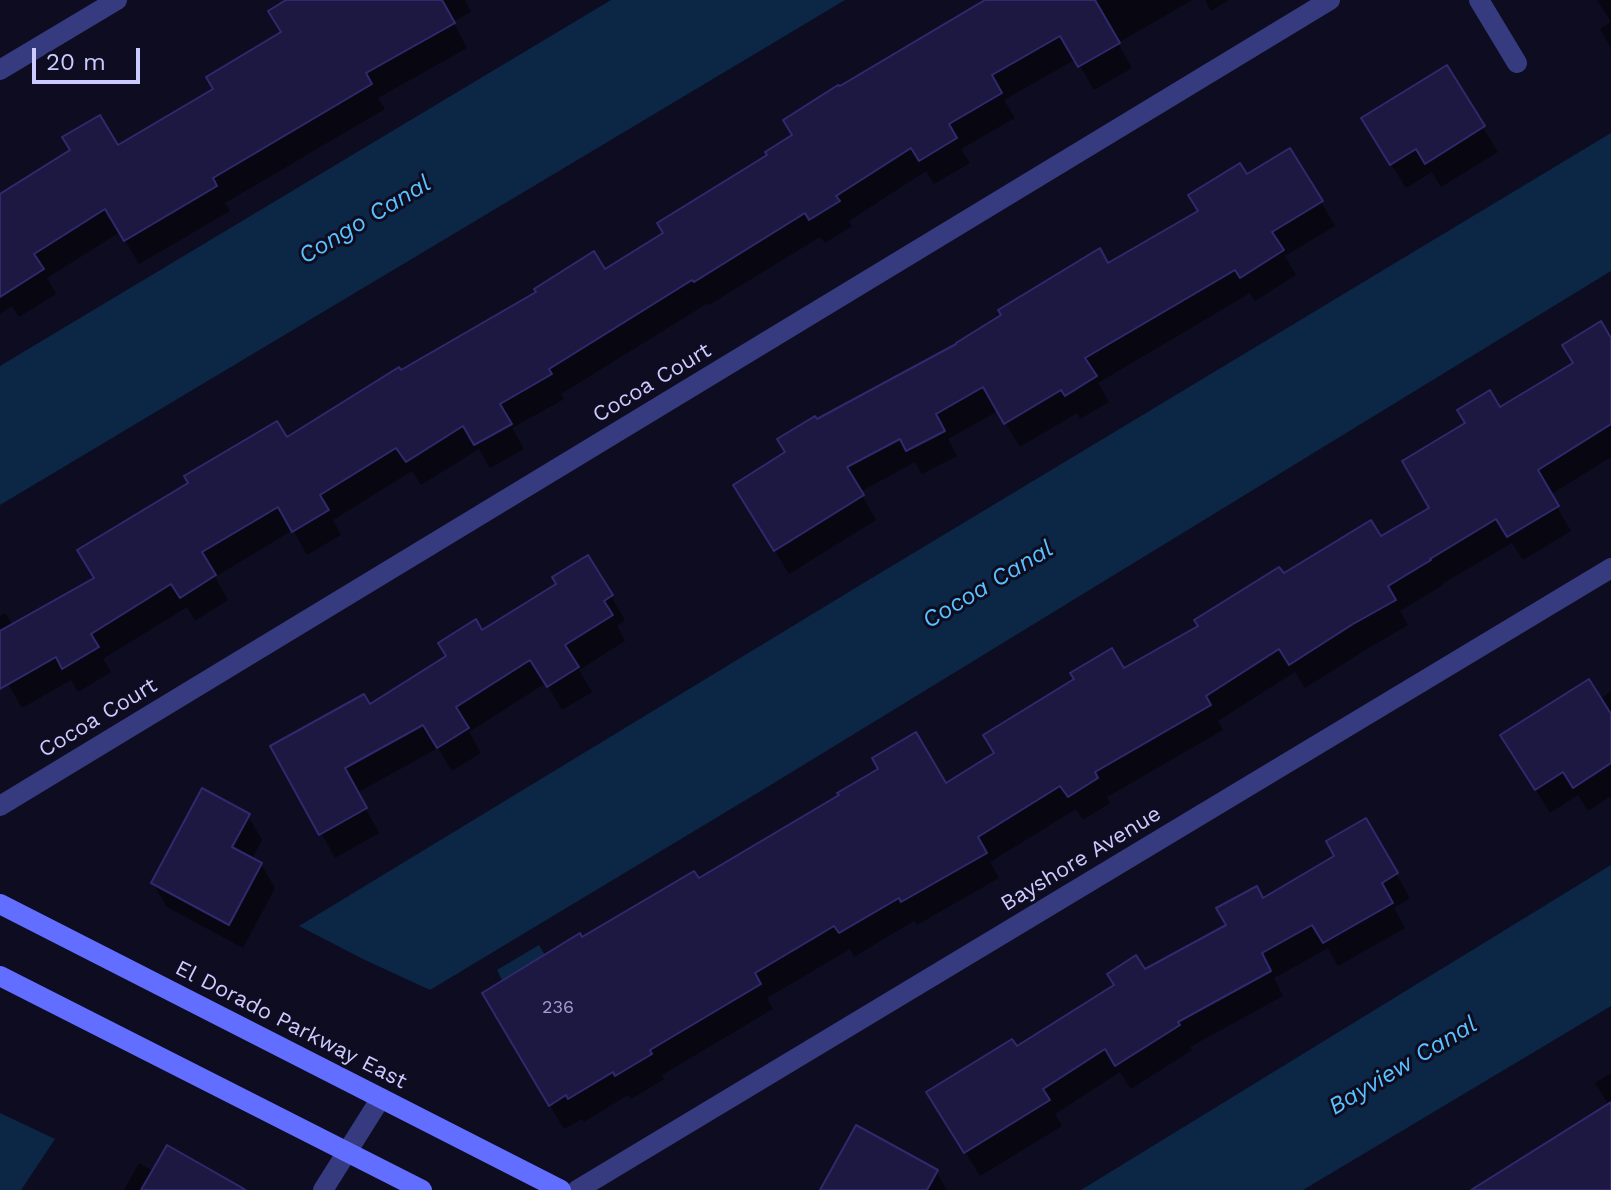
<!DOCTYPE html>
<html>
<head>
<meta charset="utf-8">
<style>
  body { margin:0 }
  #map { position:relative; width:1611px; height:1190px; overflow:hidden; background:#0e0c20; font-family:"Work Sans",sans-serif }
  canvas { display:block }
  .scale { position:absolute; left:32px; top:48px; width:108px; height:36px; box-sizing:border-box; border:4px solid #cccbff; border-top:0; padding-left:10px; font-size:24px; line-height:28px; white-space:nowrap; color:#cccbff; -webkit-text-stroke:6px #0e0c20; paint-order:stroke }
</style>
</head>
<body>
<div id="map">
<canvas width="1611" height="1190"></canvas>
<div class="scale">20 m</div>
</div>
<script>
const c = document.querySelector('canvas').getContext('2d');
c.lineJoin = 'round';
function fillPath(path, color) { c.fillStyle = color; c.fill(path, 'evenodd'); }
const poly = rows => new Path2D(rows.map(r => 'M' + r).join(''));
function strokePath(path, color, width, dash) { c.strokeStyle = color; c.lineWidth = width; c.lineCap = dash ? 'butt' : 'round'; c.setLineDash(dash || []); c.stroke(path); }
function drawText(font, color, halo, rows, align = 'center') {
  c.font = font + ' "Work Sans",sans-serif'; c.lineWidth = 6; c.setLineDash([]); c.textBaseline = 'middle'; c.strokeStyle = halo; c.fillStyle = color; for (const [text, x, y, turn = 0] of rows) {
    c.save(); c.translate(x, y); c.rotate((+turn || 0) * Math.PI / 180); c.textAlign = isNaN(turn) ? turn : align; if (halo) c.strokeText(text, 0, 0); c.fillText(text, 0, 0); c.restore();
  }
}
const water = poly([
  [611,0,845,0,0,505,0,366],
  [1611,133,1611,271,769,786,430,990,365,960,299,926,857,587],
  [1611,865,1611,1006,1303,1190,1081,1190],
  [539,945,557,976,521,969,502,980,497,970],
  [0,1113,55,1139,21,1190,0,1190]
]);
const shadow = poly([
  [290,0,465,0,471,12,453,22,467,48,378,98,385,109,225,203,230,211,139,264,120,232,47,278,56,294,19,317,12,306,0,314,0,197,117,148,216,90,284,33],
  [989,0,1192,0,1118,43,1132,68,1094,90,1076,59,1004,100,1015,118,961,149,970,163,934,184,926,171,849,221,852,226,825,243,820,237,709,305,708,303,561,394,564,399,512,428,524,449,490,468,479,449,421,485,412,471,333,520,341,535,307,555,293,530,215,577,228,600,195,621,187,607,103,659,111,672,78,692,71,680,22,708,0,670,0,616,5,613,13,626,96,579,286,440,400,373,604,272,666,234,770,156],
  [1205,0,1229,0,1211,11],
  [1597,0,1611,0,1611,49,1600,29,1611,22],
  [1446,68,1498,152,1441,187,1432,172,1406,188,1378,143],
  [1246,177,1321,202,1335,226,1285,256,1296,275,1255,301,1250,293,1098,383,1109,402,1080,419,1077,413,1020,447,998,411,948,439,957,456,922,474,915,462,860,492,876,520,789,574,750,510,788,453,816,421,1108,266,1200,212],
  [1611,341,1611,457,1550,495,1571,531,1523,560,1512,543,1442,584,1443,585,1400,611,1408,625,1367,649,1305,688,1295,672,1218,721,1223,730,1107,797,1110,803,1083,820,1076,809,990,862,999,878,917,925,914,921,854,957,850,949,767,998,773,1009,662,1075,664,1079,631,1099,628,1095,584,1122,582,1119,564,1129,484,994,582,940,698,881,946,786,1123,671,1283,576,1380,539,1432,508,1500,410],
  [588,557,625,620,617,626,625,641,579,670,592,692,562,710,546,683,469,732,481,753,452,771,438,748,357,793,379,833,335,858,273,746,369,707,481,633,559,585],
  [1611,691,1611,796,1588,811,1578,795,1550,813,1517,759],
  [248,816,262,840,252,859,261,864,275,888,243,948,167,907,153,883],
  [1365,821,1410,898,1394,908,1405,928,1338,966,1328,948,1274,978,1283,996,1190,1047,1192,1050,1131,1089,1120,1072,1055,1114,1062,1126,980,1176,943,1116,1016,1049,1144,971,1228,926,1263,901,1337,857],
  [1611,1073,1611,1190,1474,1190,1609,1106,1595,1083],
  [139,1163,154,1172,228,1190,124,1190],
  [936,1172,947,1190,822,1190]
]);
const building = poly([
  [286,0,442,0,455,23,366,73,372,84,213,178,217,186,124,241,105,209,34,254,44,269,0,297,0,194,70,150,62,137,100,115,118,145,213,89,206,77,281,32,268,11,286,0],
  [985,0,1095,0,1120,43,1078,67,1060,36,992,75,1002,93,949,124,957,138,919,161,911,148,836,196,840,201,809,220,805,213,694,282,692,280,549,369,552,374,500,404,512,424,474,445,463,426,406,462,396,448,320,495,329,510,292,532,278,507,202,552,216,575,180,598,171,584,91,634,99,647,62,669,56,657,0,689,0,631,94,578,77,550,188,483,184,476,277,421,287,437,399,367,401,370,536,292,534,289,594,251,605,269,663,233,657,223,767,155,765,152,792,135,783,120,838,85,840,86,985,0],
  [1447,65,1485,126,1425,164,1416,149,1390,165,1361,118,1447,65],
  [1290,148,1323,201,1272,232,1284,250,1240,278,1235,270,1085,358,1097,376,1065,396,1061,390,1004,424,983,387,936,414,945,431,906,451,900,439,847,467,864,495,774,551,733,485,785,452,777,439,815,416,817,419,956,344,956,343,1001,315,998,310,1100,248,1108,263,1198,211,1188,195,1240,163,1247,174,1290,148],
  [1601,321,1611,338,1611,424,1538,470,1559,506,1507,537,1496,519,1430,559,1431,560,1388,586,1396,600,1353,624,1289,665,1279,649,1206,696,1211,705,1095,772,1098,778,1068,797,1060,786,978,837,987,853,901,902,899,898,839,933,834,926,755,973,761,984,650,1050,652,1054,615,1076,613,1072,568,1099,566,1095,549,1106,482,993,580,933,582,937,694,871,699,878,839,795,837,793,878,769,872,758,916,732,946,783,994,753,983,735,1074,679,1070,673,1112,648,1124,668,1198,626,1194,620,1279,567,1284,573,1371,520,1381,536,1429,508,1402,461,1465,423,1457,410,1490,390,1500,407,1573,363,1562,345,1601,321],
  [588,555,613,595,604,601,613,615,565,645,579,667,547,687,530,660,456,707,469,728,437,748,423,725,345,768,367,808,319,835,270,746,364,694,370,704,446,656,438,643,476,619,482,630,556,584,552,577,588,555],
  [1589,679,1611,714,1611,763,1573,788,1563,772,1535,790,1500,735,1589,679],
  [202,788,250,814,232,847,262,863,229,925,151,883,202,788],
  [1366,818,1398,873,1382,883,1393,903,1323,943,1312,925,1262,953,1271,971,1178,1022,1180,1025,1115,1066,1105,1049,1043,1089,1050,1100,964,1153,926,1092,1012,1039,1017,1046,1114,985,1107,974,1136,955,1145,969,1226,925,1216,908,1257,886,1263,898,1334,856,1326,841,1366,818],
  [1611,1102,1611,1190,1471,1190,1611,1102],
  [856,1125,938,1170,927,1190,820,1190,856,1125],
  [167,1145,246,1190,141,1190,167,1145]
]);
const street = poly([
  [1479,0,1517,63],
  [0,70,117,0],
  [0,806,1330,0],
  [323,1190,381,1098],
  [577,1190,1611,568]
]);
const secondary = poly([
  [0,904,561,1190],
  [0,976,422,1190]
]);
const numberNames = [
  ["236",558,1008]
];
const streetNames = [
  ["Cocoa Court",652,383,-31],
  ["Cocoa Court",98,718,-31],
  ["Bayshore Avenue",1081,859,-31],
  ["El Dorado Parkway East",291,1025,27]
];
const waterNames = [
  ["Congo Canal",365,220,-31],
  ["Cocoa Canal",988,585,-31],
  ["Bayview Canal",1403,1066,-31]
];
fillPath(water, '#0b2745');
fillPath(shadow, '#0007');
fillPath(building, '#1c1841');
strokePath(building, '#30296e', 2);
strokePath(street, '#363b80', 20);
strokePath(secondary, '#626eff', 20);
drawText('18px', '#a09ed0', null, numberNames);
drawText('22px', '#cccbff', '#0e0c20', streetNames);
drawText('italic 24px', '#59c3ff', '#0e0c20', waterNames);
</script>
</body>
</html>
